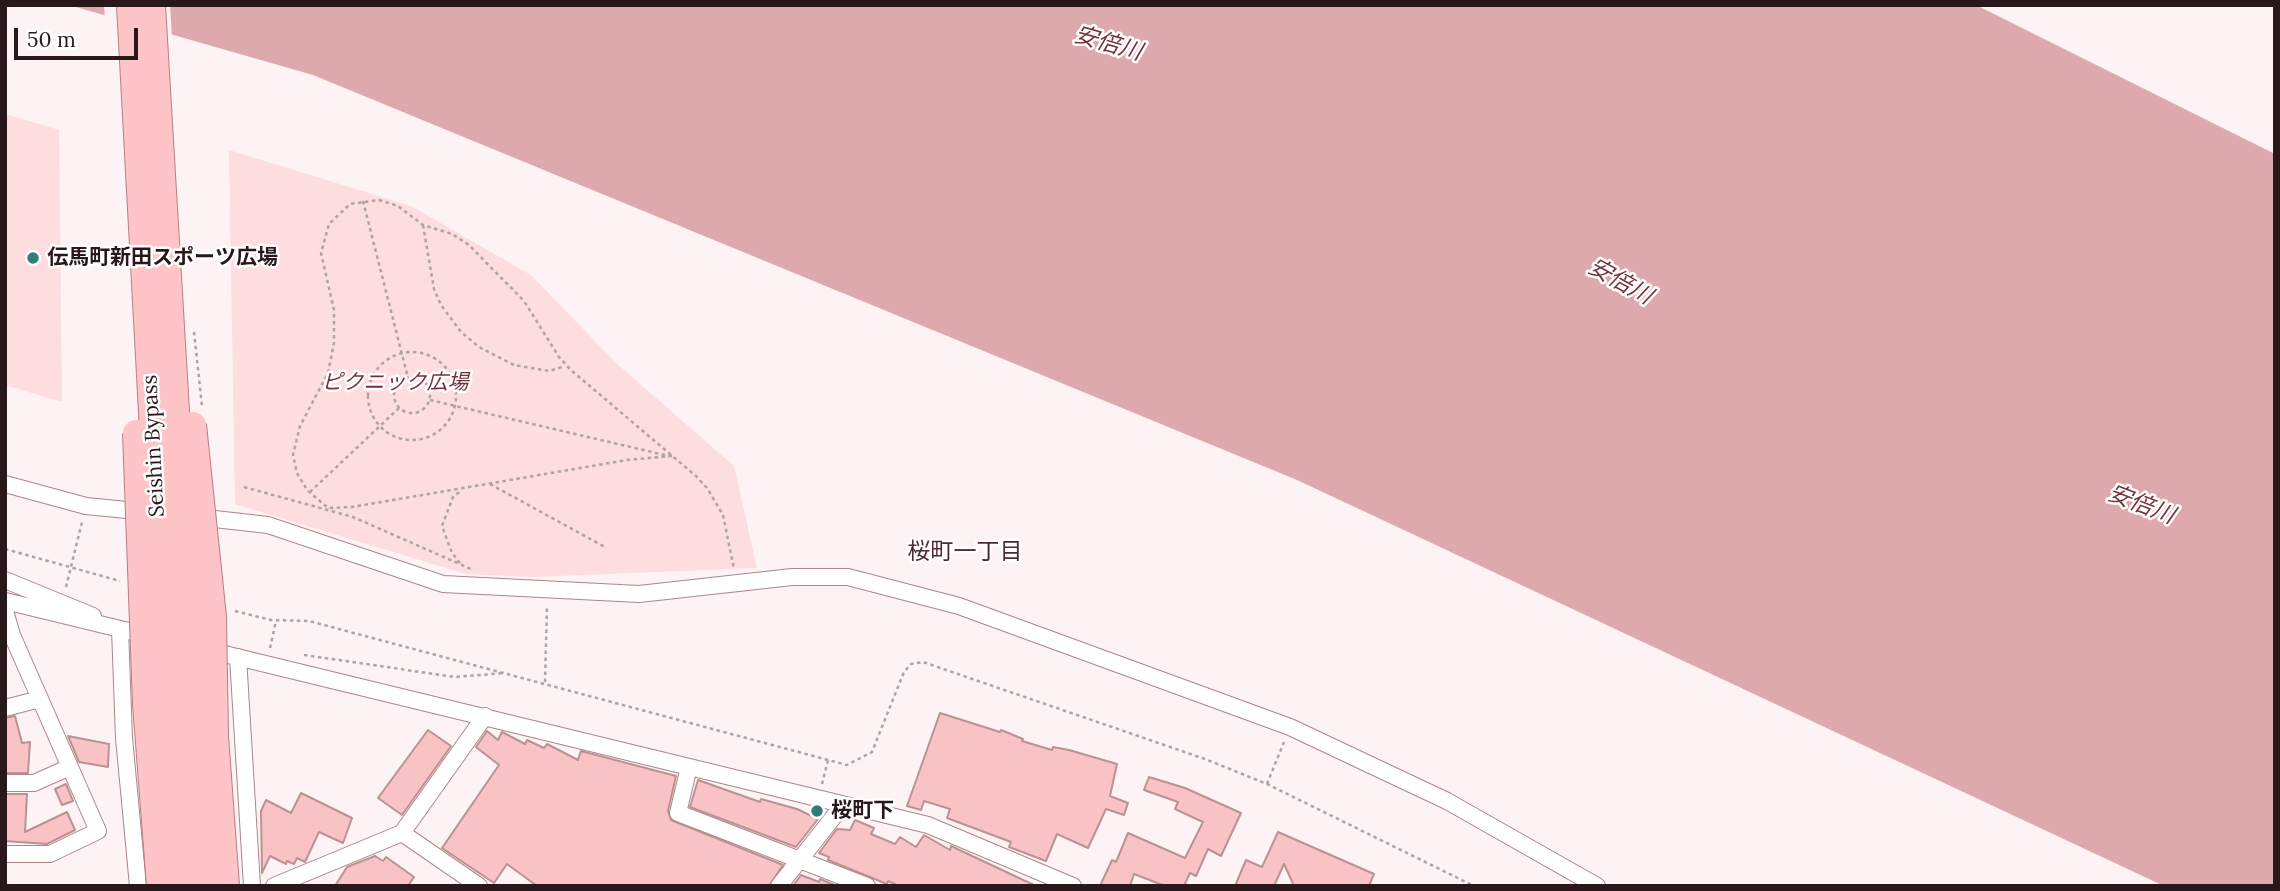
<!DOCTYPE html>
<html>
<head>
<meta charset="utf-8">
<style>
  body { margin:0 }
  #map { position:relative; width:2280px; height:891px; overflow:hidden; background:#fdf3f4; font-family:Lora,serif }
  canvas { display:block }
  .frame { position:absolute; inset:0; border:7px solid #281819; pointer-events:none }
  .scale { position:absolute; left:14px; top:28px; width:124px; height:32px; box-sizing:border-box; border:4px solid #281819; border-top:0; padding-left:9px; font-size:21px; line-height:24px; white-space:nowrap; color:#281819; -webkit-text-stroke:5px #fff; paint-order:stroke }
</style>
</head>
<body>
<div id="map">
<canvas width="2280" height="891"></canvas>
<div class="frame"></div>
<div class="scale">50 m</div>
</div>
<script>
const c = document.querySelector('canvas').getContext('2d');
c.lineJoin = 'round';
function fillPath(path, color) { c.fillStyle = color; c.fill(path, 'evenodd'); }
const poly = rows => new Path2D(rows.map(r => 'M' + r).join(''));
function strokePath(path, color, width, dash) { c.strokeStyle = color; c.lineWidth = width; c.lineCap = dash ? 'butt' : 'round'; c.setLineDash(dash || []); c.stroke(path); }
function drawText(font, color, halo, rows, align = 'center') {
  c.font = font + ' Lora,"Noto Sans JP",serif'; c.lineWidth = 5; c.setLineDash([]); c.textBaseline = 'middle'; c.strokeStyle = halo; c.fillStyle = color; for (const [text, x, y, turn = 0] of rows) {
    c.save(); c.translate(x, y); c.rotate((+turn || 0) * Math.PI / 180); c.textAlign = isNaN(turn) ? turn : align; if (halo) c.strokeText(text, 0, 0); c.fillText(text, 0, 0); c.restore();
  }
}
const green = poly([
  [5,114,59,130,62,402,5,385],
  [229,150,411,206,531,275,616,363,734,466,757,568,532,577,466,574,235,504]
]);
const water = poly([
  [69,5,1976,5,2275,154,2275,886,2164,886,1297,480,313,75]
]);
const pier = poly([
  [104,5,170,5,172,39,105,19]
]);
const building = poly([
  [940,713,1000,732,1001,730,1023,739,1022,741,1052,750,1053,747,1069,750,1117,764,1110,796,1128,803,1124,815,1106,809,1088,848,1057,834,1046,861,1009,847,1011,842,947,818,950,809,924,801,921,810,907,806,940,713],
  [15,716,22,743,30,742,28,773,5,773,5,718,15,716],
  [428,730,451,746,402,815,378,798,428,730],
  [487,731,498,740,502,732,525,744,527,740,544,748,547,744,578,760,581,751,676,776,668,811,671,820,783,865,769,886,537,886,507,864,494,883,442,848,499,765,476,747,487,731],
  [68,736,109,744,108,767,79,762,68,736],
  [1149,777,1185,788,1241,813,1221,856,1208,849,1196,876,1190,873,1184,886,1165,886,1134,874,1130,886,1100,886,1112,860,1116,862,1128,833,1185,858,1203,822,1175,809,1178,802,1144,790,1149,777],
  [698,780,760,802,761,799,797,809,818,819,796,847,690,807,698,780],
  [66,784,73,801,62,805,55,789,66,784],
  [301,793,352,818,343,843,319,832,305,862,297,858,294,864,287,861,286,864,270,856,262,873,261,811,266,800,291,813,301,793],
  [5,794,27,794,25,832,67,812,75,830,47,844,5,841,5,794],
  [855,820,874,828,871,834,895,844,900,837,916,847,924,835,950,850,951,846,1036,886,899,886,888,881,887,884,828,860,829,857,819,853,837,829,850,830,855,820],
  [1278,832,1374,874,1369,886,1294,886,1284,864,1274,886,1235,886,1246,860,1262,867,1278,832],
  [375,856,383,861,386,857,414,877,408,886,335,886,347,867,375,856],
  [801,875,819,882,820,879,837,886,793,886,801,875]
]);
const path = poly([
  [363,201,408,378],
  [423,225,434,289,441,305,461,332,479,347,514,365,549,371,565,366],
  '368 396a44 44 0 1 1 88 0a44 44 0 1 1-88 0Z',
  '394 395a18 18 0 1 1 36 0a18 18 0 1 1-36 0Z',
  [430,400,669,456],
  [672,456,627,460,352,507,328,508,307,490,297,473,293,455,300,426,328,373,334,343,334,310,321,253,329,224,350,204,379,200,398,206,423,225,452,234,469,245,524,301,559,357,572,371,696,476,707,488,723,515,734,569],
  [490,484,605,547],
  [244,487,353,517,471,569],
  [310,492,399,408],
  [5,549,120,581],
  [460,563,452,553,442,526,453,497,462,490],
  [66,587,82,522],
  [235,611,271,620,309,621,847,765,872,752,904,672,911,664,923,662,1205,759,1267,784,1474,886],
  [270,648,276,621],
  [304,655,455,677,505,673],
  [545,682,547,605],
  [822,784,828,760],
  [1267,784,1284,742]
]);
const minor = poly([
  [5,484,86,506,147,512],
  [197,517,268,525,443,584,639,594,792,577,848,577,959,606,1290,727,1447,801,1597,886],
  [5,580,93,616],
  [5,601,149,636],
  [5,611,12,635,98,831,50,854,5,854],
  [120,629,124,738,138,886],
  [208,650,928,825,1073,886],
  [238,657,252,886],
  [5,708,40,699],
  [689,767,678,813,867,886],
  [5,783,34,783,70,767],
  [402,833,479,886],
  [274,886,402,833,485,716],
  [779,886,843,805]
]);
const pathBridge = poly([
  [194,332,202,406]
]);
const trunkBridge = poly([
  [130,5,161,579,183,886],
  [152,5,204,886],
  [193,425,213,617,215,736,226,886],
  [136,433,146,704,160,886]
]);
const markers = [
  [33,258,7,"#337c7c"],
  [817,811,7,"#337c7c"]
];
const poiNames = [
  ["伝馬町新田スポーツ広場",47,258],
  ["桜町下",831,811]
];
const parkNames = [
  ["ピクニック広場",395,383]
];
const streetNames = [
  ["Seishin Bypass",154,446,-93]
];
const waterNames = [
  ["安倍川",1108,44,16],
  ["安倍川",1620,282,29],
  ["安倍川",2141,505,21]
];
const neighbourhoodNames = [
  ["桜町一丁目",965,552]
];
fillPath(green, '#fdddde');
fillPath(water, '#dea9ac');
fillPath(pier, '#fdf3f4');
fillPath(building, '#f9c3c5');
strokePath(building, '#bb9294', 2);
strokePath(minor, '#ad8587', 18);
strokePath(path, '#afa3a4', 2.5, [3.5, 3.5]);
strokePath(minor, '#fff', 16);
strokePath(trunkBridge, '#b47f82', 28, []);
strokePath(pathBridge, '#afa3a4', 2.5, [3.5, 3.5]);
strokePath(trunkBridge, '#ffc4c8', 26);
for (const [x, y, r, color] of markers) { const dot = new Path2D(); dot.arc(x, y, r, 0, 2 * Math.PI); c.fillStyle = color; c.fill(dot); strokePath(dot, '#fff', 2.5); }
drawText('bold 21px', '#281819', '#fff', poiNames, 'left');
drawText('italic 21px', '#733139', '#fff', parkNames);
drawText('21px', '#281819', '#fff', streetNames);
drawText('italic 23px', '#76343b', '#fff', waterNames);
drawText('23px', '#4c2a2d', '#fff', neighbourhoodNames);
</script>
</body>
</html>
